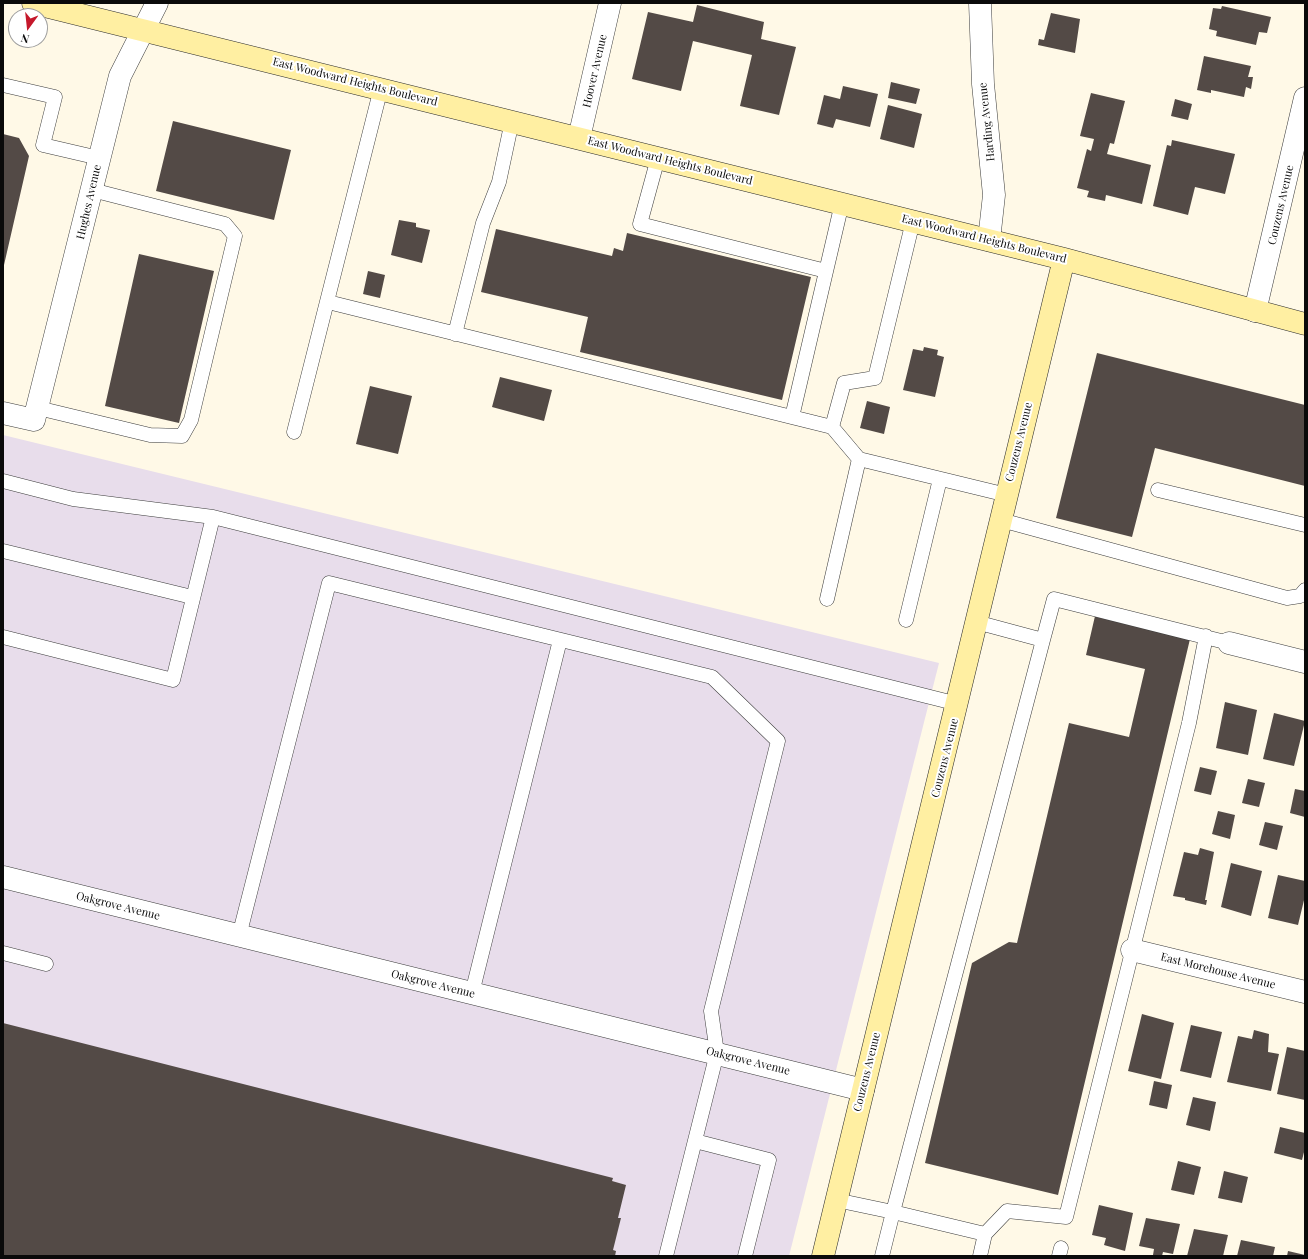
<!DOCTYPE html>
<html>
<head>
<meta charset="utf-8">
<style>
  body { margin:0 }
  #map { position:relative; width:1308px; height:1259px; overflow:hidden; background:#fff9e7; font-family:"Playfair Display",serif }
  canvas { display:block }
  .frame { position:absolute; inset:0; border:4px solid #0a0a0a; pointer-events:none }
  .north { position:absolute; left:8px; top:8px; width:40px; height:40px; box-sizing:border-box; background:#fff; border:1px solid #9d9d9d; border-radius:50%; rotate:195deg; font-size:11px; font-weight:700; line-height:16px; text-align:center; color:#0a0a0a }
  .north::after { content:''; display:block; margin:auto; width:14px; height:18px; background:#c5182b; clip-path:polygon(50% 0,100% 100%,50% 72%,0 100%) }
</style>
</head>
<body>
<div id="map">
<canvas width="1308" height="1259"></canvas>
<div class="frame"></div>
<div class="north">N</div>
</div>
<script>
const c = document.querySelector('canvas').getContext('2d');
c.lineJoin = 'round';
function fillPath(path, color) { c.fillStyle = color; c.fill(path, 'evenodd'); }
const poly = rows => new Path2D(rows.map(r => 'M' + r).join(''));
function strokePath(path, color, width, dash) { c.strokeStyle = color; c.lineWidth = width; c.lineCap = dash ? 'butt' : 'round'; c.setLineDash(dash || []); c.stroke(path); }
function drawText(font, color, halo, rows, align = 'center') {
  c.font = font + ' "Playfair Display",serif'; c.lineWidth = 4; c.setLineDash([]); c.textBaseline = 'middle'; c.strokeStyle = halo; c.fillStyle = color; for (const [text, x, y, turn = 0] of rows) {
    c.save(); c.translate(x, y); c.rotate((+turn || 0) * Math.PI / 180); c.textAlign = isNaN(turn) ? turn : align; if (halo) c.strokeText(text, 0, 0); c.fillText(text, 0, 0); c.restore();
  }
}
const industrial = poly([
  [3,435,939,663,789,1256,3,1256]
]);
const building = poly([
  [697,5,764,22,761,39,796,47,779,115,740,106,752,55,693,41,681,91,632,79,648,12,693,22],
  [1222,6,1271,17,1267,33,1259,32,1256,45,1216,36,1217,31,1209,29,1213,8,1221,9],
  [1051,13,1080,19,1075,53,1038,45,1039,39,1044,40],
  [1204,56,1251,66,1248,77,1253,77,1251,89,1246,87,1244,97,1211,90,1211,93,1197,90],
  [891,82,920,89,916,104,888,98],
  [843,86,878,94,870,127,836,119,833,128,817,124,824,95,840,99],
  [1091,93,1125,101,1114,144,1110,143,1107,154,1151,165,1142,204,1106,195,1105,201,1087,197,1089,191,1077,188,1087,149,1091,151,1094,139,1080,136],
  [1175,99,1192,104,1188,120,1171,116],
  [888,105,922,114,914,148,880,139],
  [173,121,291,150,274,220,156,191],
  [3,134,19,138,29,156,4,265],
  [1172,140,1235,154,1225,194,1195,187,1188,215,1153,206,1167,145,1171,146],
  [399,220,416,223,416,227,430,230,422,263,391,255],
  [496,229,612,256,614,248,623,251,627,233,811,277,782,400,580,352,588,317,481,292],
  [139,254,214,271,179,423,105,406],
  [368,271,385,275,380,298,363,294],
  [924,347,938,350,937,355,944,357,935,397,903,390,913,349,923,351],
  [1097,353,1305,405,1305,486,1155,448,1132,537,1056,518],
  [500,377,552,390,544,421,492,407],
  [370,386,412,396,398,454,356,444],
  [867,401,890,407,884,434,860,428],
  [1095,616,1190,639,1058,1195,925,1163,972,963,1009,942,1017,943,1069,723,1129,737,1145,669,1086,655],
  [1225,702,1257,710,1248,755,1216,748],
  [1274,713,1305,721,1294,766,1263,759],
  [1200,767,1217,771,1211,795,1194,791],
  [1248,779,1265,783,1259,807,1242,803],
  [1295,789,1305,791,1305,817,1290,813],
  [1218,811,1235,815,1230,839,1212,834],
  [1265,822,1283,826,1277,850,1259,845],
  [1200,848,1214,852,1205,900,1207,900,1206,905,1185,900,1185,898,1173,896,1184,852,1198,855],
  [1231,863,1262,871,1251,916,1221,907],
  [1278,875,1305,881,1305,896,1298,925,1268,918],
  [1142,1014,1174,1023,1161,1079,1128,1071],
  [3,1023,613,1178,612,1181,626,1185,618,1218,621,1218,613,1250,616,1251,615,1256,3,1256],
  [1191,1025,1222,1032,1211,1078,1180,1071],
  [1254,1030,1269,1034,1268,1052,1279,1054,1271,1091,1227,1082,1238,1036,1252,1039],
  [1287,1047,1305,1051,1305,1100,1277,1094],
  [1154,1081,1172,1085,1167,1109,1149,1105],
  [1193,1097,1216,1102,1210,1131,1186,1125],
  [1280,1127,1305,1133,1305,1148,1302,1160,1274,1153],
  [1178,1161,1201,1167,1194,1195,1171,1190],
  [1224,1171,1248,1177,1242,1203,1218,1198],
  [1099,1205,1133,1213,1125,1251,1104,1245,1106,1238,1092,1235],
  [1146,1218,1180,1224,1173,1254,1163,1252,1162,1256,1153,1255,1154,1249,1139,1246],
  [1194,1229,1228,1235,1223,1256,1187,1256],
  [1241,1240,1275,1247,1273,1256,1237,1256],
  [1288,1251,1305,1255,1305,1256,1287,1256]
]);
const lane = poly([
  [3,85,55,97,43,145,99,158],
  [658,158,640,224,826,271],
  [328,302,832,427,859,459,1007,495],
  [455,334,483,223,499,182,512,121],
  [38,408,150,435,182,436,191,420,235,236,225,224,92,190],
  [792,417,842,203],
  [832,427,844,383,875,378,913,221],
  [294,432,381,88],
  [3,481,73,499,213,517,958,704],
  [1158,490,1305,525],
  [1001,520,1287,598,1300,596,1305,590],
  [3,551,192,597],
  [827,599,859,459],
  [906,620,940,479],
  [976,622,1043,640,893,1212,985,1234,1007,1211,1066,1217,1189,723,1206,636],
  [3,637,173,680,213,517],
  [1043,640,1054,599,1229,643],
  [239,936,329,583,712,677,778,741,711,1011,717,1053,666,1256],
  [3,953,46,964],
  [472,993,560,640],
  [695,1141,769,1160,745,1256],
  [836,1200,893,1212,882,1256],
  [980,1256,985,1234],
  [1059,1256,1061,1248]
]);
const street = poly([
  [980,3,983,84,994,195,989,240],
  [579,138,610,3],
  [1255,311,1305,98],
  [3,413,34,420,120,76,157,3],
  [1229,643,1305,662],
  [3,877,863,1090],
  [1132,950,1305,992]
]);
const secondary = poly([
  [33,3,1064,259,1305,324],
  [823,1256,1064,259]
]);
const streetNames = [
  ["Hoover Avenue",595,71,-77],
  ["East Woodward Heights Boulevard",355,82,14],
  ["Harding Avenue",987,122,-96],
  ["East Woodward Heights Boulevard",670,161,14],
  ["Hughes Avenue",89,202,-77],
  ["Couzens Avenue",1281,205,-77],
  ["East Woodward Heights Boulevard",984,239,14],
  ["Couzens Avenue",1019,442,-76],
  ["Couzens Avenue",945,758,-76],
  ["Oakgrove Avenue",118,906,14],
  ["East Morehouse Avenue",1218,971,14],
  ["Oakgrove Avenue",433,984,14],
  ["Oakgrove Avenue",748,1061,14],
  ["Couzens Avenue",867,1072,-76]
];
fillPath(industrial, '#e8ddeb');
fillPath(building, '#534a46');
strokePath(lane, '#3d3d3d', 15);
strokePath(street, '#3d3d3d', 23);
strokePath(secondary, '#2c2c2c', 23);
strokePath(lane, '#fff', 14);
strokePath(street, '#fff', 22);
strokePath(secondary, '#ffefa2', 22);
drawText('11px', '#0a0a0a', '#fff', streetNames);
</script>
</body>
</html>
